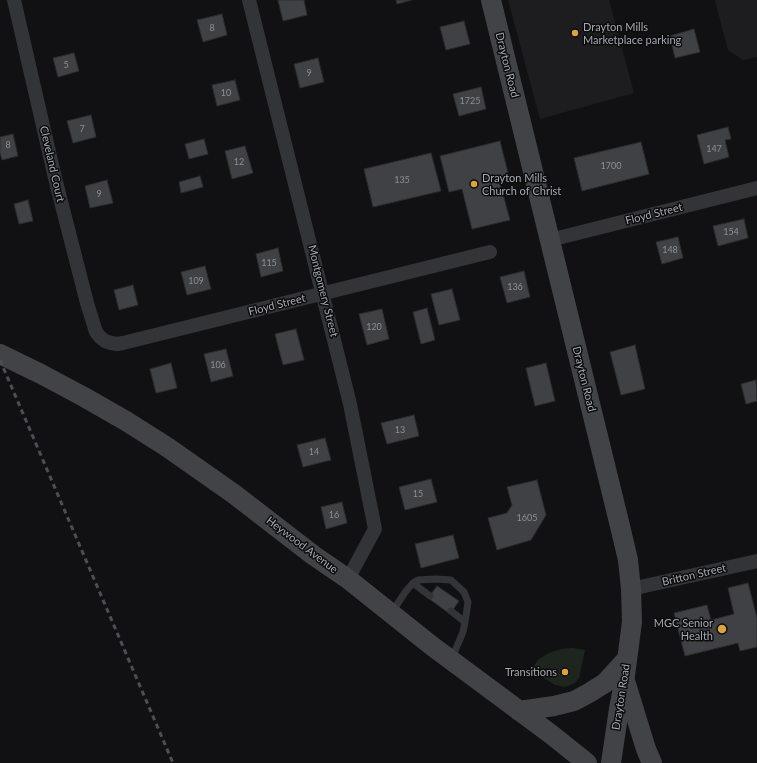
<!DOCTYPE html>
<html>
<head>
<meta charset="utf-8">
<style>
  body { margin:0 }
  canvas { display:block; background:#111113 }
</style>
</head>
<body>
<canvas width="757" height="763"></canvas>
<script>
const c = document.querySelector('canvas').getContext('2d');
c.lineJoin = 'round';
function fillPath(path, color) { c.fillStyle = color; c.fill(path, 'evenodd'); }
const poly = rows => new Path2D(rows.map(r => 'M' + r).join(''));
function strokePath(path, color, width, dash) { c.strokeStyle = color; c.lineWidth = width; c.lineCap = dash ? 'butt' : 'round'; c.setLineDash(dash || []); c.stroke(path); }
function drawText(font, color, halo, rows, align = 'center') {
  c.font = font + ' Lato,sans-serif'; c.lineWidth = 3; c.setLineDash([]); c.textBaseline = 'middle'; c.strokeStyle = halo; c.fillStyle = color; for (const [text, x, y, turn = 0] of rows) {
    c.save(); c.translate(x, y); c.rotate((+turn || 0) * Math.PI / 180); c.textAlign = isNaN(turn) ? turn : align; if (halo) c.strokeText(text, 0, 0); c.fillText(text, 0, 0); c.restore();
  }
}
const built = poly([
  [508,0,609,0,634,93,540,119],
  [715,0,757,0,757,57,743,60,728,50]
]);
const green = poly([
  [573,648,585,650,579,678,575,683,565,687,555,685,531,670,539,659,549,653,561,649]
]);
const building = poly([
  [278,0,304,0,307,15,283,21,278,0],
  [396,0,412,0,397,4,396,0],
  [222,14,227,35,203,42,197,20,222,14],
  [464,21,470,44,446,50,440,27,464,21],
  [694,29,700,52,675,58,670,36,694,29],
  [74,53,79,71,58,77,53,58,74,53],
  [318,58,324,82,300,88,294,64,318,58],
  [235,80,240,100,217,106,212,85,235,80],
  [481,87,486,109,459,116,453,94,481,87],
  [91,115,96,137,73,143,67,121,91,115],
  [728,127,731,139,725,140,729,157,704,164,697,135,728,127],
  [13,134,18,156,2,160,0,153,0,137,13,134],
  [204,139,208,154,189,159,185,144,204,139],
  [500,141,509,177,499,180,510,220,472,229,462,189,449,192,440,156,500,141],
  [641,142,649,174,582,191,574,158,641,142],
  [245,146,253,173,232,179,225,151,245,146],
  [431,153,441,191,373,207,364,169,431,153],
  [200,176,203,187,181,193,179,182,200,176],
  [107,180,113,203,90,208,85,186,107,180],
  [28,200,33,221,19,224,14,204,28,200],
  [744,219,748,238,718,246,713,226,744,219],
  [678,237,683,258,662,264,656,242,678,237],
  [278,248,283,271,261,277,256,254,278,248],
  [205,266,211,289,187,295,181,272,205,266],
  [524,271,530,297,507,303,500,277,524,271],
  [133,285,138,305,119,310,114,290,133,285],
  [452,289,460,320,439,325,431,294,452,289],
  [427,308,435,340,421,344,413,312,427,308],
  [382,309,389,339,367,345,359,314,382,309],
  [296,329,304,360,283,365,275,334,296,329],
  [635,345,645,389,621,395,610,352,635,345],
  [226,349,233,376,211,382,204,354,226,349],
  [171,363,177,388,156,393,150,369,171,363],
  [546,363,555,401,535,406,526,368,546,363],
  [756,380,757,401,746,404,741,384,756,380],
  [414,415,419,436,387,444,381,423,414,415],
  [325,438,331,460,303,467,297,445,325,438],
  [431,479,437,502,405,510,399,487,431,479],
  [537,480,546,515,531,540,497,550,488,518,507,513,512,505,507,487,537,480],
  [342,502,347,523,326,529,321,507,342,502],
  [453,535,459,558,421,568,415,544,453,535],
  [748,583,757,618,757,647,740,651,738,643,685,656,674,613,707,605,711,620,734,614,728,588,748,583],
  [437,586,459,601,450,614,428,598,437,586]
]);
const lane = poly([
  [413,583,430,596],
  [451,611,465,622],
  [392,612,406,591,413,583,418,580,436,579,451,580,464,592,468,602,466,616,463,632,452,658]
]);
const street = poly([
  [14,0,55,178,87,303,96,332,100,337,105,341,111,343,117,344,123,343,490,252],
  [249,0,350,404,375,529,348,579],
  [550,240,757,188],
  [631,589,757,561]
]);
const secondary = poly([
  [491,0,620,526,628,560,631,589,632,622,624,683,619,709,611,763],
  [0,354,41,374,84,397,126,421,167,447,234,494,313,555,348,579,432,646,552,735,587,763],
  [625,681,646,749,652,763],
  [519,711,554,706,574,701,589,693,605,683,626,660]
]);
const rail = poly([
  [0,360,173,763]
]);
const markers = [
  [575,33,4,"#dea23e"],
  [474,184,4,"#dea23e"],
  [722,629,5,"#dea23e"],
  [565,672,4,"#dea23e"]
];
const numberNames = [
  ["8",212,28],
  ["5",66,65],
  ["9",309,73],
  ["10",226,93],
  ["1725",470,101],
  ["7",82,129],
  ["8",8,145],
  ["147",714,149],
  ["12",239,162],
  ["1700",611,166],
  ["135",402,180],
  ["9",99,194],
  ["154",731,232],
  ["148",670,250],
  ["115",269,263],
  ["109",196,281],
  ["136",515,287],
  ["120",374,327],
  ["106",218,365],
  ["13",400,430],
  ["14",314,452],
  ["15",418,494],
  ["16",334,515],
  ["1605",527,518]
];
const poiNames = [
  ["Drayton Mills",583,27],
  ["Marketplace parking",583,40],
  ["Drayton Mills",482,178],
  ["Church of Christ",482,191],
  ["MGC Senior",713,623,"right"],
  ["Health",713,636,"right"],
  ["Transitions",557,672,"right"]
];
const streetNames = [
  ["Drayton Road",507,65,76],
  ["Cleveland Court",52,164,77],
  ["Floyd Street",654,214,-14],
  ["Montgomery Street",323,291,76],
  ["Floyd Street",277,305,-14],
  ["Drayton Road",584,379,76],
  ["Heywood Avenue",302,545,37],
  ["Britton Street",694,575,-13],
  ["Drayton Road",621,697,-81]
];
fillPath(built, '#1d1d1f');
fillPath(green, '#1e251f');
fillPath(building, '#404145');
strokePath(building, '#2b2c2e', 1);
strokePath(lane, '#333437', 7);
strokePath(street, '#333437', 14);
strokePath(secondary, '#414347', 20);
strokePath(rail, '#4c4e52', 3, [5, 4]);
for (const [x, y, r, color] of markers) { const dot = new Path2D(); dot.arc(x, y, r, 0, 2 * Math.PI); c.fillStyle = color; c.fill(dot); strokePath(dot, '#0c0c0d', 1.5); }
drawText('9px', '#8b8f97', null, numberNames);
drawText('11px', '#a4a9b2', '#0c0c0d', poiNames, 'left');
drawText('11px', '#a4a9b2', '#0c0c0d', streetNames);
</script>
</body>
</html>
